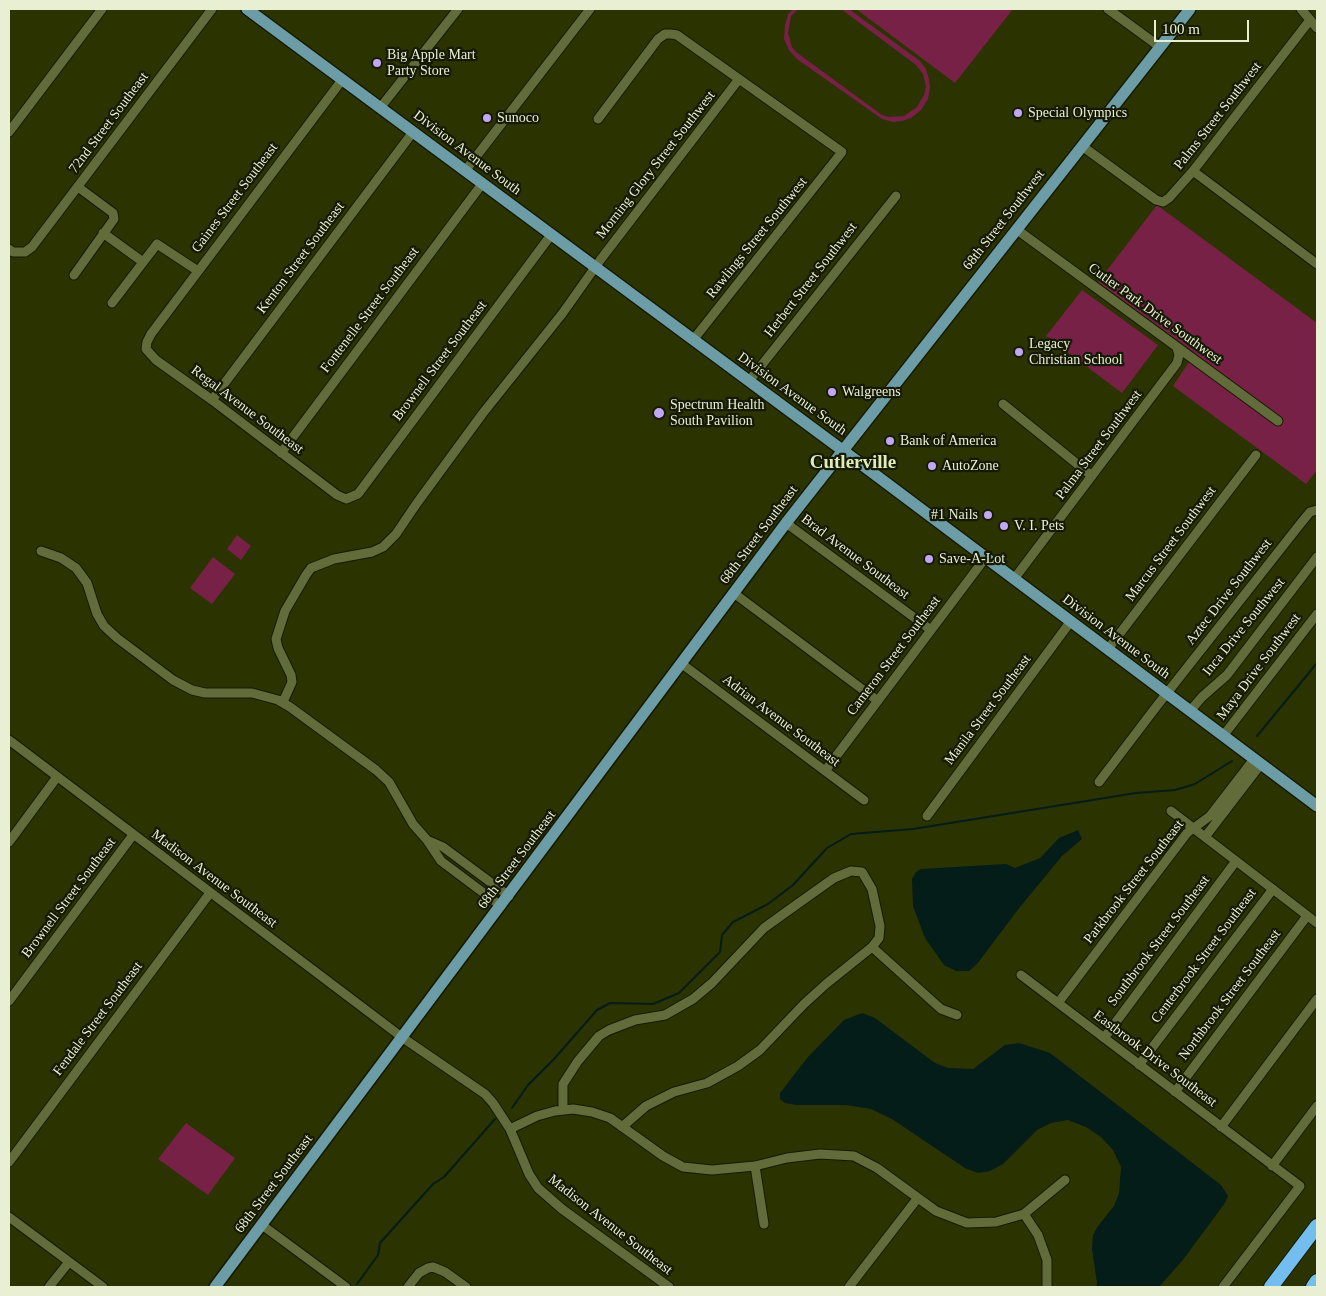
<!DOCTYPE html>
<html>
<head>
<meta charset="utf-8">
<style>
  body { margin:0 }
  #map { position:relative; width:1326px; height:1296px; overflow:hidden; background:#2b3300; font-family:Georgia,serif }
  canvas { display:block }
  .frame { position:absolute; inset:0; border:10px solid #e8efd3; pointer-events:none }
  .scale { position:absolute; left:1154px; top:20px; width:95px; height:22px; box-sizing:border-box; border:2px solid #e8efd3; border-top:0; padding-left:6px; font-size:15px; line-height:18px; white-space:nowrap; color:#e8efd3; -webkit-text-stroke:4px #151905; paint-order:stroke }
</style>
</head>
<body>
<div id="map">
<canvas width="1326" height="1296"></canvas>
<div class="frame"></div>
<div class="scale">100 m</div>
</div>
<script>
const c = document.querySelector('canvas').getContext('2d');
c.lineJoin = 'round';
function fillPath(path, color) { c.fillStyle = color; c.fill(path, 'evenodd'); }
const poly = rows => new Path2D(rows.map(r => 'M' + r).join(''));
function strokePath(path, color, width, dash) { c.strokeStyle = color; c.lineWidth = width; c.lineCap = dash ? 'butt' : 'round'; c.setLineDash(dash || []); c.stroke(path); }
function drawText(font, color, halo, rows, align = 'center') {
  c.font = font + ' Georgia,serif'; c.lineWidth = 4.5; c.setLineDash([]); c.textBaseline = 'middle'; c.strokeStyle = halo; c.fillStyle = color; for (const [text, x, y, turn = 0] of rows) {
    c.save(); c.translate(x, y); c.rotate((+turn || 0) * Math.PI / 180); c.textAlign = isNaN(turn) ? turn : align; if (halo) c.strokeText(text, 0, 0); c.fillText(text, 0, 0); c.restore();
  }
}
const green = poly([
  [793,9,798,9,791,16,788,33,792,47,796,52,882,115,889,117,904,116,917,107,924,95,926,87,923,74,916,65,841,9,849,9,920,61,926,69,929,79,930,88,928,99,921,110,911,118,902,121,893,122,882,119,797,59,789,50,784,39,785,25,788,14],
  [856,9,1013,9,955,83],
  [1157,205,1317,323,1317,470,1306,484,1173,386,1195,353,1098,282],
  [1082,290,1158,345,1122,393,1046,336],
  [237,535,251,546,241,560,227,549],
  [213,557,235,574,212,604,190,588],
  [186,1123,235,1158,208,1195,158,1159]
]);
const water = poly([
  [1078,830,1082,839,1062,856,1020,907,977,964,969,971,956,971,944,965,925,938,913,906,912,879,916,872,921,869,1006,864,1015,868,1040,858,1059,838],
  [862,1013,875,1018,935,1063,948,1068,973,1069,1005,1045,1019,1043,1050,1053,1221,1185,1228,1196,1225,1203,1182,1261,1159,1287,1096,1287,1097,1283,1092,1249,1093,1235,1098,1226,1114,1206,1119,1193,1121,1167,1113,1150,1101,1137,1086,1127,1068,1120,1051,1123,1037,1130,1003,1164,990,1171,978,1173,965,1168,892,1119,871,1109,846,1105,796,1105,785,1103,780,1099,780,1093,808,1057,844,1020]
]);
const stream = poly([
  [698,9,699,9],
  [1257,736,1317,663],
  [512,1108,528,1085,554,1059,597,1010,610,1003,653,1004,679,993,720,952,722,935,733,922,768,904,793,885,827,848,851,834,913,829,1136,793,1175,790,1195,784,1232,761],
  [357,1284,378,1255,380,1243,433,1184,444,1177,495,1119]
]);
const minor = poly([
  [1108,9,1160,47],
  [1301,9,1317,28],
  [342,80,151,334,147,342,146,349,156,360,212,400,337,495,346,499,358,494,551,235],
  [380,108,458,9],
  [598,119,658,39,665,34,671,34,677,35,842,152,693,340],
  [9,132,102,9],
  [1082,146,1156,200,1163,202,1169,198,1193,171,1310,20],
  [465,171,590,9],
  [1193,171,1317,264],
  [1016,229,1278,421],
  [103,233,143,262],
  [9,249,13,252,25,252,32,247,212,9],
  [74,275,114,219,113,213,78,187],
  [112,303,157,244,198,271],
  [749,381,896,196],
  [212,400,413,132],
  [1003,404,1092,476],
  [281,453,482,184],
  [786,523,931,630],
  [41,551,61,558,76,568,87,583,97,614,104,626,117,638,173,680,192,690,205,693,252,693,278,700,290,707,376,770,389,782,413,824,427,840,441,861,501,906],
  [1014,579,1177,363,1179,355,1177,348],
  [735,594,878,701],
  [1108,649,1256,455],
  [682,664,864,800],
  [283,702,292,682,291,675,278,648,276,639,285,611,306,575,311,568,334,559,372,552,383,547,396,534,417,503,483,413,562,314,601,259,739,79],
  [1190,711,1202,697,1227,675,1317,557],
  [1223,736,1317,614],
  [9,740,403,1038,485,1094,493,1103,510,1129,529,1174,538,1188,562,1209,669,1287],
  [825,771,986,557],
  [1099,782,1156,707,1301,523,1310,512,1317,510],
  [1171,811,1317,923],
  [927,816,1071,621],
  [1205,837,1261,764],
  [427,840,443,847,509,896],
  [9,842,57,777],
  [872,947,941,1009,957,1015],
  [1021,975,1300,1186,1223,1287],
  [9,1001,133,835],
  [1058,1003,1187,833,1210,816,1254,759],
  [1104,1038,1236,861],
  [1139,1065,1273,889],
  [1175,1092,1307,916],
  [563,1110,563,1084,578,1061,599,1036,609,1030,635,1020,665,1015,693,999,712,983,764,928,782,915,834,878,851,871,862,872,872,889,880,926,879,938,872,947,826,984,804,1004,760,1050,738,1066,707,1083,674,1092,646,1106,622,1127],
  [1221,1127,1317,999],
  [510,1129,537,1116,555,1111,573,1109,592,1112,610,1118,663,1156,683,1167,712,1170,755,1166,787,1158,820,1154,854,1156,877,1168,936,1211,967,1223,996,1222,1024,1214,1065,1180],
  [9,1162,210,893],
  [755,1166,764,1224],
  [1272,1166,1317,1106],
  [1024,1214,1038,1235,1047,1260,1047,1287],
  [9,1217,103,1287],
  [262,1225,346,1287],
  [49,1287,69,1262],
  [408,1287,419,1273,428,1268,433,1267,445,1272,466,1287],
  [849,1287,917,1199]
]);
const major = poly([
  [247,9,853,458,1317,806],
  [215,1287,786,523,1190,9]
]);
const highway = poly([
  [1271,1287,1317,1226],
  [1313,1287,1317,1281]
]);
const markers = [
  [377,63,5,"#c0a8f3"],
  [1018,113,5,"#c0a8f3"],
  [487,118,5,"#c0a8f3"],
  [1019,352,5,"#c0a8f3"],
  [832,392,5,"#c0a8f3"],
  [659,413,6,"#c0a8f3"],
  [890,441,5,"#c0a8f3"],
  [932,466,5,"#c0a8f3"],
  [988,515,5,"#c0a8f3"],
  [1004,526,5,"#c0a8f3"],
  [929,559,5,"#c0a8f3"]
];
const poiNames = [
  ["Big Apple Mart",387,55],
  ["Party Store",387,71],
  ["Special Olympics",1028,113],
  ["Sunoco",497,118],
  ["Legacy",1029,344],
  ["Christian School",1029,360],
  ["Walgreens",842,392],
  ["Spectrum Health",670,405],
  ["South Pavilion",670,421],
  ["Bank of America",900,441],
  ["AutoZone",942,466],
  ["#1 Nails",978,515,"right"],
  ["V. I. Pets",1014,526],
  ["Save-A-Lot",939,559]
];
const streetNames = [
  ["Palms Street Southwest",1218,116,-52],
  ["72nd Street Southeast",109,123,-53],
  ["Division Avenue South",467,153,37],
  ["Morning Glory Street Southwest",656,165,-52],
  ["Gaines Street Southeast",235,198,-53],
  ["68th Street Southwest",1004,220,-52],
  ["Rawlings Street Southwest",757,238,-51],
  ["Kenton Street Southeast",301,258,-53],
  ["Herbert Street Southwest",811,280,-52],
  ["Fontenelle Street Southeast",370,310,-53],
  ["Cutler Park Drive Southwest",1155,314,36],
  ["Brownell Street Southeast",440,361,-53],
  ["Division Avenue South",792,394,36],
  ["Regal Avenue Southeast",247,410,37],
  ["Palma Street Southwest",1099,445,-53],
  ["68th Street Southeast",759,535,-53],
  ["Marcus Street Southwest",1171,544,-53],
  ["Brad Avenue Southeast",855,557,37],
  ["Aztec Drive Southwest",1229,592,-52],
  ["Inca Drive Southwest",1244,627,-51],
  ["Division Avenue South",1116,637,37],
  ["Cameron Street Southeast",894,656,-53],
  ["Maya Drive Southwest",1259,667,-53],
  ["Manila Street Southeast",988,710,-53],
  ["Adrian Avenue Southeast",781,721,37],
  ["68th Street Southeast",517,860,-53],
  ["Madison Avenue Southeast",214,879,37],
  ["Parkbrook Street Southeast",1134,882,-52],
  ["Brownell Street Southeast",69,898,-53],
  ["Southbrook Street Southeast",1159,941,-53],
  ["Centerbrook Street Southeast",1204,956,-53],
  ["Northbrook Street Southeast",1230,995,-53],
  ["Fendale Street Southeast",98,1019,-53],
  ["Eastbrook Drive Southeast",1155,1059,37],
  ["68th Street Southeast",274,1184,-53],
  ["Madison Avenue Southeast",610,1225,38]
];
const districtNames = [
  ["Cutlerville",853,463]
];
fillPath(green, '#772146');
fillPath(water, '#041d18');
strokePath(stream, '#041d18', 2);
strokePath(minor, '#151901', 11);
strokePath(major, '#151901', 14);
strokePath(highway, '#151901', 16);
strokePath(minor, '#626c3a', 9);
strokePath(major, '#6c9da6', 11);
strokePath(highway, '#73beee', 14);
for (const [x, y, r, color] of markers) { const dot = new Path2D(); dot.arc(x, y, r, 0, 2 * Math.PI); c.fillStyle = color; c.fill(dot); strokePath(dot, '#151905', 2); }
drawText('14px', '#e8efd3', '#151905', poiNames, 'left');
drawText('14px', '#e8efd3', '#151905', streetNames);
drawText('bold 19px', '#dfecb5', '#151905', districtNames);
</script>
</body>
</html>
